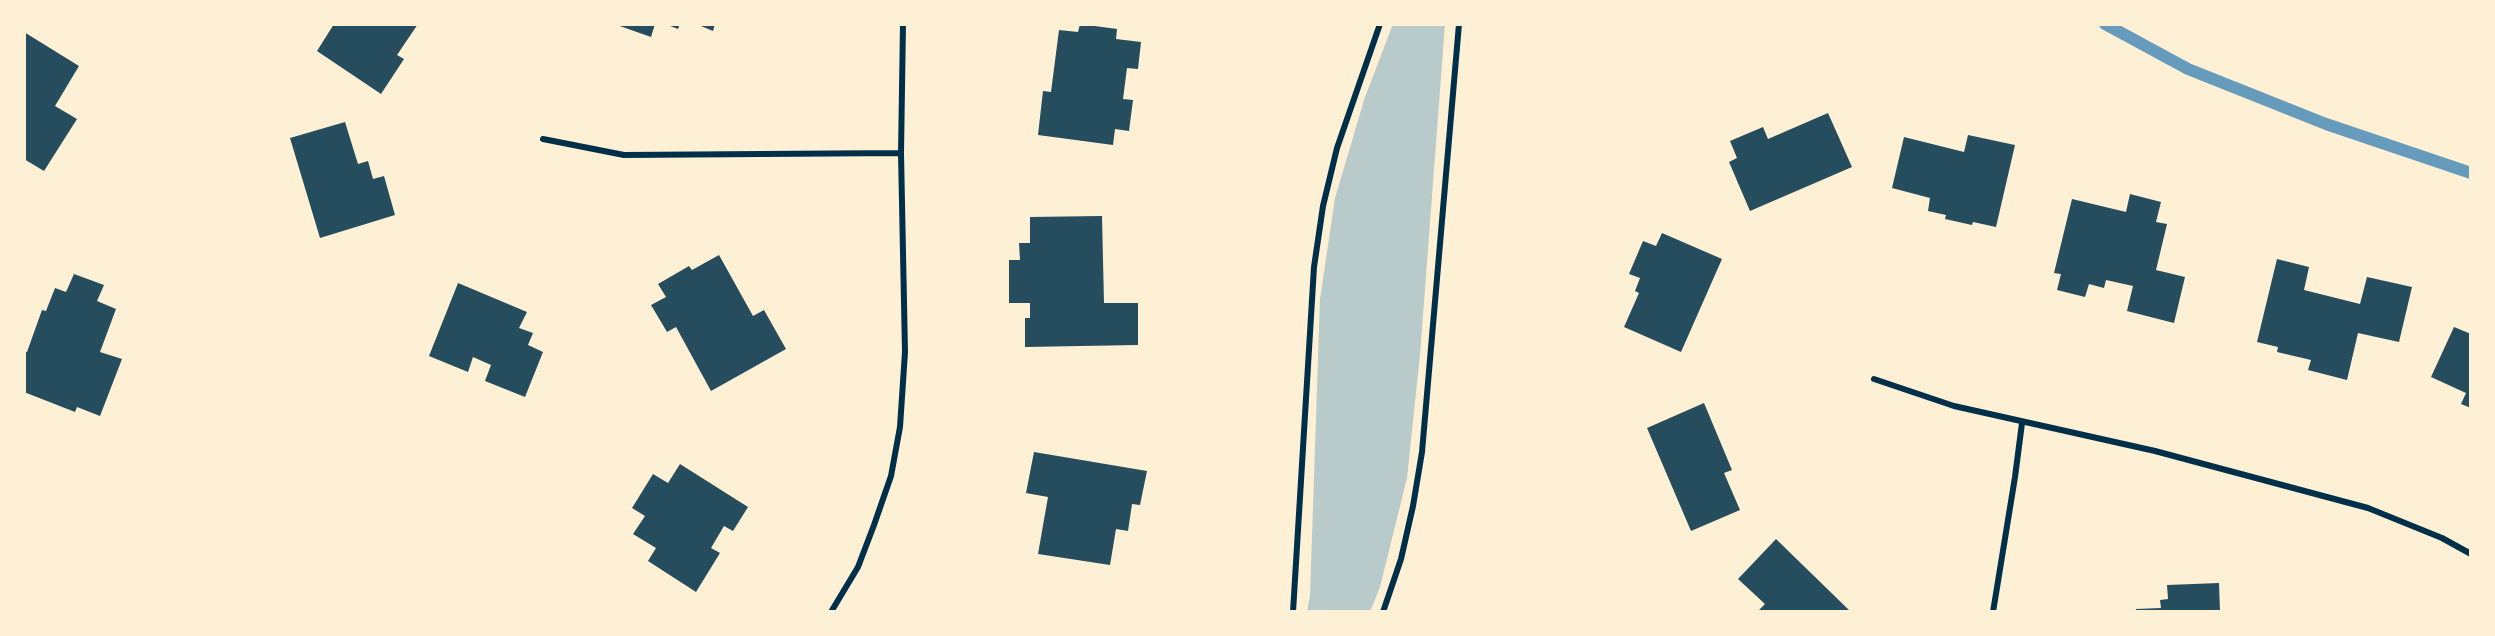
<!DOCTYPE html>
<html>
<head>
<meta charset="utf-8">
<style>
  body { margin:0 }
  #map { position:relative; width:2495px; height:636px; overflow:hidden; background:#fdf0d5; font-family:"Crimson Pro",serif }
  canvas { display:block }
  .frame { position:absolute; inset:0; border:26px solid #fdf0d5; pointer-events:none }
</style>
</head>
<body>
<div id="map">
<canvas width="2495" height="636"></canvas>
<div class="frame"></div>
</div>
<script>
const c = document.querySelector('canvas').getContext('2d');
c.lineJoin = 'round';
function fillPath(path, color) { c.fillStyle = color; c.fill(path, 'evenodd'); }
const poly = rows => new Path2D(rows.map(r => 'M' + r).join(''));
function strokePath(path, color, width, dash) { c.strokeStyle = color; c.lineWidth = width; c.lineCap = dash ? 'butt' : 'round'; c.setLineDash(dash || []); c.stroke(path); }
const green = poly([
  [1393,24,1445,24,1420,355,1407,478,1380,587,1370,612,1307,612,1310,595,1320,299,1335,198,1365,97]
]);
const stream = poly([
  [2105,24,2188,69,2326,124,2471,173]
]);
const building = poly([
  [334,24,418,24,397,55,404,59,381,94,317,51],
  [614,24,655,24,651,37],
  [665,24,680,24,678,29],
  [696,24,715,24,713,31],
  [1080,24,1117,29,1116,39,1141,42,1138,69,1127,68,1123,99,1133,100,1129,131,1115,129,1113,145,1038,135,1043,91,1051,92,1059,30,1078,32],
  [24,32,79,66,55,106,77,119,44,171,24,159],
  [1828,113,1852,167,1750,211,1729,162,1737,158,1730,141,1763,127,1768,139],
  [345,122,358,164,368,161,373,179,384,176,395,215,320,238,290,138],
  [1968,135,2015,145,1996,227,1973,222,1972,225,1945,219,1946,215,1928,211,1930,198,1892,188,1904,137,1964,152],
  [2130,194,2161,202,2156,222,2167,224,2156,270,2185,277,2174,323,2127,311,2133,286,2106,280,2104,288,2089,284,2085,297,2057,290,2061,274,2054,273,2072,199,2126,212],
  [1102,216,1104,303,1138,303,1138,345,1025,347,1025,318,1030,318,1030,303,1009,303,1009,260,1020,260,1019,243,1030,243,1030,217],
  [1662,233,1722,259,1681,352,1624,327,1639,293,1635,291,1640,278,1629,274,1643,241,1656,246],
  [719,255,753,316,764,310,786,349,711,391,676,327,667,332,651,305,666,297,658,284,689,266,692,270],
  [2277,259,2309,267,2304,290,2360,304,2367,277,2412,287,2399,342,2358,333,2347,380,2308,370,2311,360,2277,352,2278,347,2257,342],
  [74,274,104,285,97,301,116,309,100,352,122,359,100,416,77,407,75,412,24,392,24,351,27,352,42,310,46,311,55,288,66,292],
  [458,283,527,312,519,328,533,333,528,345,543,352,525,397,485,381,491,365,473,357,468,372,429,356],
  [2454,327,2471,334,2471,408,2461,404,2466,393,2431,377],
  [1704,403,1732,470,1724,473,1740,510,1691,531,1647,428],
  [1034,452,1147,471,1140,505,1132,504,1128,531,1116,529,1110,565,1038,554,1048,497,1026,493],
  [680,464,748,507,733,531,724,526,711,548,720,553,696,592,648,561,656,548,633,534,645,516,632,508,653,474,668,483],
  [1776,539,1851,612,1761,612,1759,610,1765,604,1738,579],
  [2219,583,2220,612,2136,612,2136,609,2161,608,2160,600,2168,599,2167,585]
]);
const minor = poly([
  [543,139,624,155,901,153],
  [1874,379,1954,406,2155,451,2368,508,2442,538,2471,554],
  [831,612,858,567,874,525,891,476,900,427,905,352,901,153,903,24],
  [1293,612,1314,267,1323,206,1337,148,1380,24],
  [1383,612,1401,559,1413,506,1422,452,1459,24],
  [1993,612,2015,477,2022,423]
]);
fillPath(green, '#b9caca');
strokePath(stream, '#669bbc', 12);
fillPath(building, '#264d5e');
strokePath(minor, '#003049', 6);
</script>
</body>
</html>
